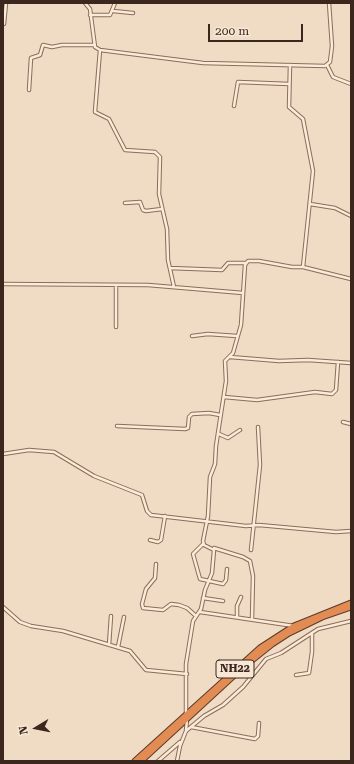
<!DOCTYPE html>
<html>
<head>
<meta charset="utf-8">
<style>
  body { margin:0 }
  #map { position:relative; width:354px; height:764px; overflow:hidden; background:#f0dcc4; font-family:"Roboto Serif",serif }
  canvas { display:block }
  .frame { position:absolute; inset:0; border:4px solid #3b271e; pointer-events:none }
  .north { position:absolute; left:16px; top:708px; width:40px; height:40px; -webkit-text-stroke:3px #f7e7d4; paint-order:stroke; rotate:260deg; font-size:11px; font-weight:700; line-height:16px; text-align:center; color:#3b271e }
  .north::after { content:''; display:block; margin:auto; width:14px; height:18px; background:#3b271e; clip-path:polygon(50% 0,100% 100%,50% 72%,0 100%) }
  .scale { position:absolute; left:208px; top:24px; width:95px; height:18px; box-sizing:border-box; border:2px solid #3b271e; border-top:0; padding-left:5px; font-size:12px; line-height:14px; white-space:nowrap; color:#3b271e; -webkit-text-stroke:3px #f7e7d4; paint-order:stroke }
</style>
</head>
<body>
<div id="map">
<canvas width="354" height="764"></canvas>
<div class="frame"></div>
<div class="north">N</div>
<div class="scale">200 m</div>
</div>
<script>
const c = document.querySelector('canvas').getContext('2d');
c.lineJoin = 'round';
const poly = rows => new Path2D(rows.map(r => 'M' + r).join(''));
function strokePath(path, color, width, dash) { c.strokeStyle = color; c.lineWidth = width; c.lineCap = dash ? 'butt' : 'round'; c.setLineDash(dash || []); c.stroke(path); }
function drawText(font, color, halo, rows, align = 'center') {
  c.font = font + ' "Roboto Serif",serif'; c.lineWidth = 3.5; c.setLineDash([]); c.textBaseline = 'middle'; c.strokeStyle = halo; c.fillStyle = color; for (const [text, x, y, turn = 0] of rows) {
    c.save(); c.translate(x, y); c.rotate((+turn || 0) * Math.PI / 180); c.textAlign = isNaN(turn) ? turn : align; if (halo) c.strokeText(text, 0, 0); c.fillText(text, 0, 0); c.restore();
  }
}
const street = poly([
  [85,3,90,9,95,47,100,50,203,63,325,66,330,62,332,46,329,3],
  [113,11,133,13],
  [90,15,110,15,115,3],
  [4,24,6,3],
  [100,50,95,112,109,119,125,150,155,152,160,157,159,194,167,229,168,260,174,287],
  [290,65,289,107,303,119,313,171,303,267],
  [327,65,333,77,351,84],
  [29,90,31,58,40,55,43,45,52,47,62,45,94,45],
  [234,106,238,82,289,84],
  [125,203,140,202,143,210,146,211,162,209],
  [310,204,335,208,351,216],
  [170,268,222,270,228,263,245,263],
  [3,284,148,285,243,293],
  [116,327,116,285],
  [192,336,208,334,237,336],
  [230,357,279,361,308,360,351,363],
  [224,397,257,400,315,392,332,394,336,390,338,362],
  [343,422,351,424],
  [117,426,185,429,188,428,189,417,192,414,209,413,220,415],
  [219,434,228,438,240,430],
  [3,454,29,450,54,452,94,476,142,495,147,511,151,515,246,526,259,525,336,532,351,531],
  [150,540,158,542,161,540,165,516],
  [203,544,193,554,200,579,223,584,226,580,227,569],
  [214,548,243,557,250,561,253,576,252,619],
  [251,550,260,465,258,427],
  [156,564,155,578,146,589,142,604,143,608,163,610,171,604,179,605,187,608,196,616],
  [203,598,223,601],
  [3,607,20,622,31,626,63,631,130,651,146,670,187,674],
  [200,612,294,626],
  [237,617,237,606,241,597],
  [109,645,111,616],
  [118,647,124,617],
  [296,675,309,673,312,652,312,634],
  [186,714,186,664,193,621,201,609,205,590,212,573,214,550,204,545,203,541,208,516,210,477,215,464,216,446,226,381,225,361,233,353,241,325,245,265,248,261,259,261,292,267,303,267,351,279],
  [191,727,255,739,258,736,259,723],
  [186,731,204,716,223,705,243,687,266,659,281,653,318,629,351,621],
  [158,761,180,742],
  [177,761,180,746,186,731,187,719]
]);
const highway = poly([
  [135,761,260,648,294,626,351,603],
  [141,761,242,668,272,644,289,633,322,617,351,607]
]);
const shields = [
  [235,669,38]
];
const shieldNames = [
  ["NH22",235,669]
];
strokePath(street, '#8c6c5a', 4.5);
strokePath(highway, '#593b2e', 7);
strokePath(street, '#faead8', 2.5);
strokePath(highway, '#e28b53', 5);
for (const [x, y, w] of shields) { const box = new Path2D(); box.roundRect(x - w / 2, y - 9, w, 18, 3); c.fillStyle = '#f7e7d4'; c.fill(box); strokePath(box, '#3b271e', 1); }
drawText('bold 11px', '#3b271e', null, shieldNames);
</script>
</body>
</html>
